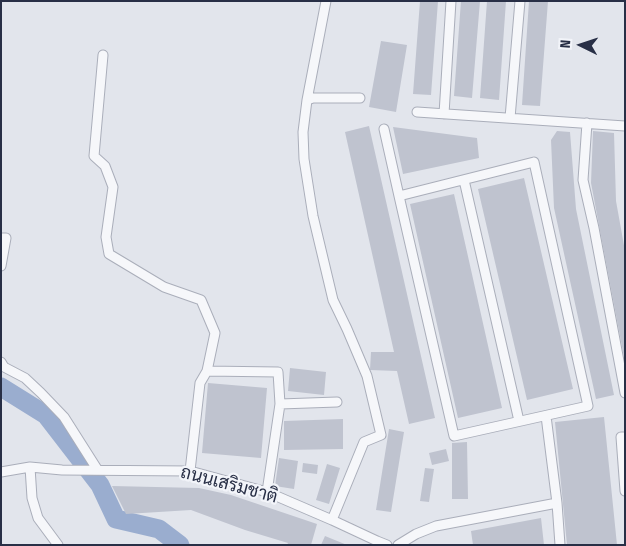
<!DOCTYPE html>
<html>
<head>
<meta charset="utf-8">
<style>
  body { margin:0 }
  #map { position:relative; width:626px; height:546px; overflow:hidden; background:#e2e5ec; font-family:"Fira Sans Condensed",sans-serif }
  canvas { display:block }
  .frame { position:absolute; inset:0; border:2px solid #282f46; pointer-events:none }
  .north { position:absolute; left:556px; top:20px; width:50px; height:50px; -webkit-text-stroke:4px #f2f4f9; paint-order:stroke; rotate:274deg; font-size:14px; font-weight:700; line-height:20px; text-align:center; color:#282f46 }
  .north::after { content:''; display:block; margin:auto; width:18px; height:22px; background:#282f46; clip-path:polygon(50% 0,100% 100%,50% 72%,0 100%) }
</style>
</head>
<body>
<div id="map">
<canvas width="626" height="546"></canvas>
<div class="frame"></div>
<div class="north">N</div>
</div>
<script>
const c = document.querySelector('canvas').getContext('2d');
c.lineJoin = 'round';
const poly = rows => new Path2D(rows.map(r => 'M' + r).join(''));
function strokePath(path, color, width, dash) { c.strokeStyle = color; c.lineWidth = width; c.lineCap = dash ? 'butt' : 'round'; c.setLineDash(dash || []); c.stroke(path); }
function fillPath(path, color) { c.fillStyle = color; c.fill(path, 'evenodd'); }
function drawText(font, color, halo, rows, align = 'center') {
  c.font = font + ' "Fira Sans Condensed",Sarabun,sans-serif'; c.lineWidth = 4.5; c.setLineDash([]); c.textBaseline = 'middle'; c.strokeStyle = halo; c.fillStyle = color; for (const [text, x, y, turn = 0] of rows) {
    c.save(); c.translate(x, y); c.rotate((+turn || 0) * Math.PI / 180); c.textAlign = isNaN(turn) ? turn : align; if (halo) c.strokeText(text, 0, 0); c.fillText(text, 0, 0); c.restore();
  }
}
const river = poly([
  [1,387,46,415,100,485,116,519,159,529,180,545]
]);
const building = poly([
  [420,1,438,1,431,95,413,94],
  [461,1,480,1,472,98,454,96],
  [487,1,506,1,499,100,480,98],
  [529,1,548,1,540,106,522,105],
  [381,41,407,45,396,112,369,107],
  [369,126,435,418,409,424,397,371,370,370,371,352,394,352,345,132],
  [393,127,477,138,479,158,403,174],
  [557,131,570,132,576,209,614,395,596,399,554,208,551,140],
  [593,131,614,133,616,201,625,251,625,357,624,357,591,183],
  [524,178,573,389,527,400,478,189],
  [454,194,502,408,458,418,410,204],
  [290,368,326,372,324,395,288,391],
  [208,383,267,388,261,458,202,453],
  [604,417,617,545,567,545,555,422],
  [343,419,343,449,284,450,284,421],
  [389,429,404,432,391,512,376,510],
  [467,442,468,499,452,499,452,443],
  [446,449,449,461,432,465,429,453],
  [279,458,298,461,294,489,275,486],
  [303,463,318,465,317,474,302,472],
  [327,464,340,468,329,504,316,500],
  [425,468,434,469,429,502,420,501],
  [112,486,199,488,231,495,317,524,311,545,287,545,288,543,245,530,191,510,126,514],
  [541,518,544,545,473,545,471,531],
  [325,536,347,545,321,545]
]);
const minor = poly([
  [103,55,94,156,105,166,113,187,106,237,109,254,164,287,201,300,215,333,207,371,200,383,190,471],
  [307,100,326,1],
  [417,112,625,126],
  [444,114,451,1],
  [510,118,520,1],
  [587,123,583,180,594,228,625,393],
  [384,129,399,196,454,436,588,406,534,162,399,196],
  [464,180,519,421],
  [1,238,6,238,1,266],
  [1,362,4,367,25,378,41,393,64,417,97,469],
  [207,371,278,372,280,404],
  [546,416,557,503,560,545],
  [625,437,621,437,625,491],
  [30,467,32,498,38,518,58,545],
  [1,472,30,467,62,470,190,471,267,492,332,520,377,541,387,545],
  [267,492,280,404,337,402],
  [332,520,364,442,381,435,367,376,347,329,333,300,313,216,304,159,303,132,307,100,313,98,360,98],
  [398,545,416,534,436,526,557,503]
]);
const streetNames = [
  ["ถนนเสริมชาติ",229,485,15]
];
strokePath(river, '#9aadcf', 19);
fillPath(building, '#bfc3cf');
strokePath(minor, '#aaaeba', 11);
strokePath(minor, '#f6f7fa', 9);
drawText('18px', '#282f46', '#f2f4f9', streetNames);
</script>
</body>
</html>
